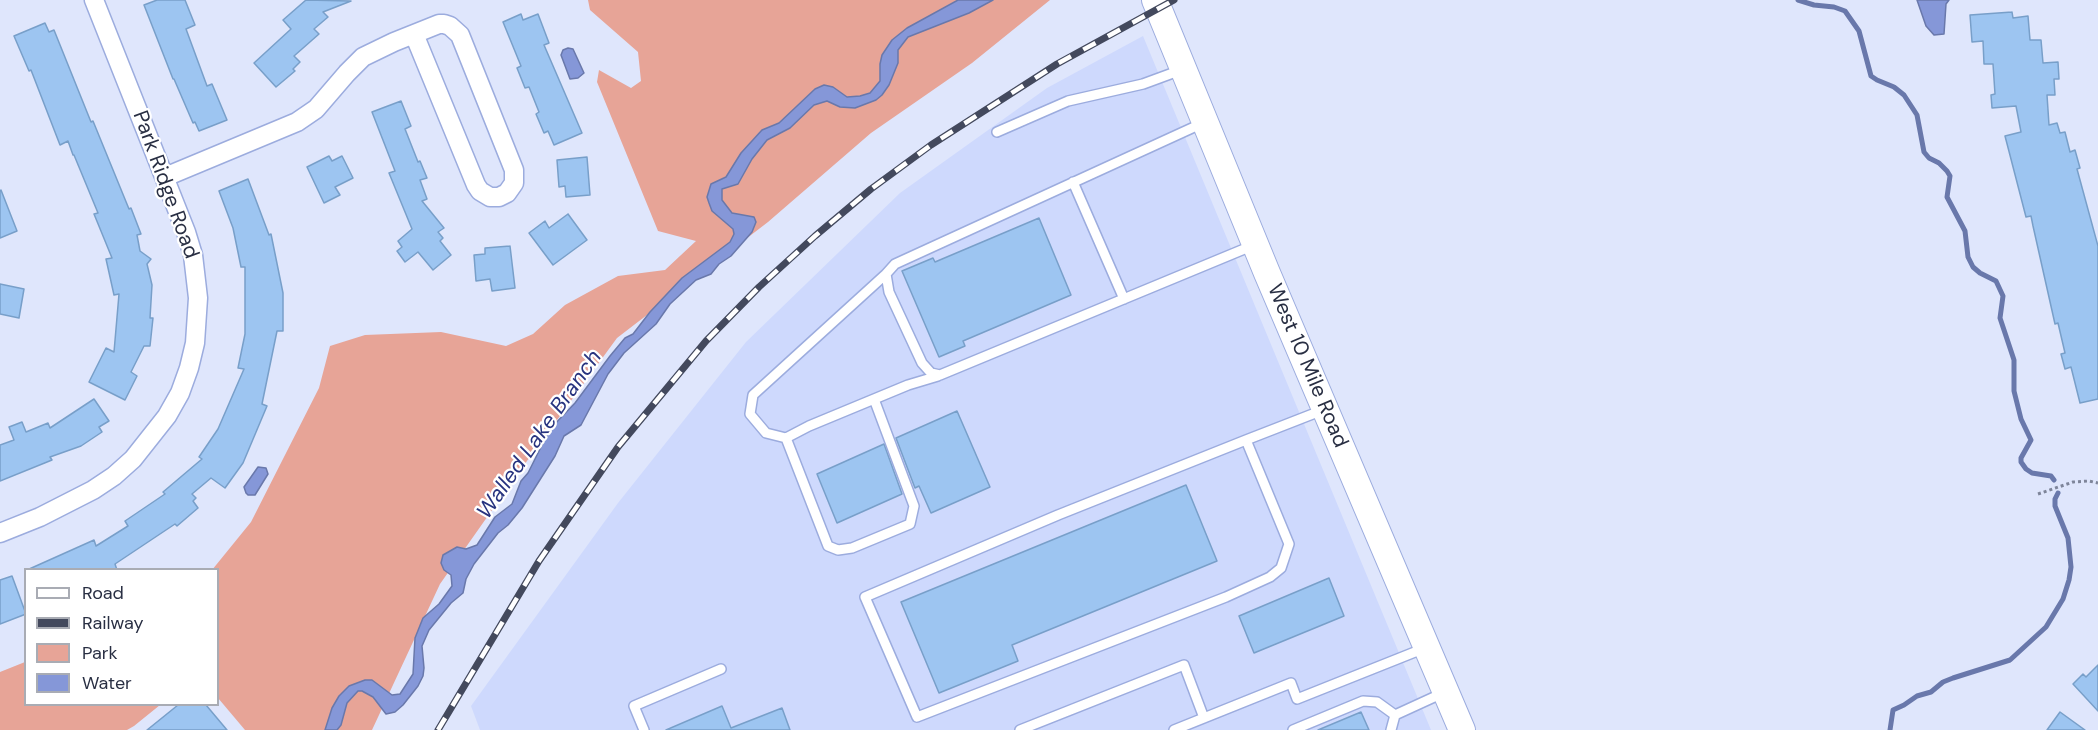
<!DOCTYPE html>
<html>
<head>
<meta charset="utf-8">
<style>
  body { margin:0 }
  #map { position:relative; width:2098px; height:730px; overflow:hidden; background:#dfe6fc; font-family:"DM Sans",sans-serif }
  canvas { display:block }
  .legend { position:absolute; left:24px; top:568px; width:195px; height:138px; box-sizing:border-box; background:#fff; border:2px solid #a9acb4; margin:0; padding:8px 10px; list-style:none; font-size:18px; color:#292f43 }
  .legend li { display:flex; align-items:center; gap:12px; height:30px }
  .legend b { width:30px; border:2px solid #a9acb4 }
</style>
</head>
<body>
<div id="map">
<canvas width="2098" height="730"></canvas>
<ul class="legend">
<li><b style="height:8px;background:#fff"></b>Road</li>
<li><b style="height:8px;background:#43495d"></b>Railway</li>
<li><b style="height:16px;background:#e7a497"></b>Park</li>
<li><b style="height:16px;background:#8597d8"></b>Water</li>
</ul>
</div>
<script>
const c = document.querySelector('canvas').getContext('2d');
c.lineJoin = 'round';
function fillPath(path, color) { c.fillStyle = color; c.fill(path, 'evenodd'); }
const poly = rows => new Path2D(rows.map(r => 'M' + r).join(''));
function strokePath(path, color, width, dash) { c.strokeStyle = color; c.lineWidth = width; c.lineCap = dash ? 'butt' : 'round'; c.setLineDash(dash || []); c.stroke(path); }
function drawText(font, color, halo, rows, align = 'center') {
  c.font = font + ' "DM Sans",sans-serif'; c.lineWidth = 4.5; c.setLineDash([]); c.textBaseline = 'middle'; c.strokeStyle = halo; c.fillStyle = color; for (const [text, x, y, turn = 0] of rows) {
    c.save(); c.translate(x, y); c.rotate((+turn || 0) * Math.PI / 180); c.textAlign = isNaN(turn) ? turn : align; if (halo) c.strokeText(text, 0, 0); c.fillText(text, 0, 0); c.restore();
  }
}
const built = poly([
  [1143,36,1431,730,480,730,471,706,618,503,746,342,900,193,1047,88]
]);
const green = poly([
  [588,0,1050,0,972,63,871,133,768,222,617,338,516,476,440,584,372,730,245,730,218,698,218,570,212,570,251,522,319,388,330,346,365,335,441,332,506,346,533,334,565,305,618,276,665,270,696,241,658,231,597,82,599,70,631,88,641,81,638,52,590,10],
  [25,662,26,704,160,705,134,726,127,730,0,730,0,672]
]);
const water = poly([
  [958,0,993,0,969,13,908,37,898,50,898,63,889,85,882,95,876,100,855,108,840,107,827,101,814,105,790,128,767,140,752,159,738,184,722,189,722,200,732,213,754,217,756,222,752,232,731,256,719,264,711,274,696,280,670,304,656,324,624,353,608,374,581,425,564,436,555,456,522,508,508,525,498,533,474,564,466,579,463,593,451,603,429,630,422,646,424,668,423,676,418,686,403,705,395,712,386,714,373,697,362,691,358,691,347,703,341,725,337,730,325,730,332,708,339,696,349,686,365,680,372,680,392,695,400,694,413,674,415,638,423,618,439,604,452,586,451,575,444,570,441,563,443,555,457,547,466,549,477,545,495,517,512,504,521,481,528,473,550,429,575,403,610,356,625,338,633,334,650,312,682,278,730,242,734,234,733,229,712,211,709,203,707,197,711,184,726,177,741,153,762,130,779,123,815,89,824,85,833,87,847,97,860,96,870,93,880,81,880,64,882,55,892,40,907,28,958,0],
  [1917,0,1949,0,1946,4,1944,34,1934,35,1926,26,1917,0],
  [568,48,573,49,584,73,578,78,570,79,561,55,563,50,568,48],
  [258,467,266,468,268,474,255,495,248,495,246,493,244,487,258,467]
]);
const stream = poly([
  [1798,0,1814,5,1834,7,1845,11,1859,31,1871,76,1877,80,1894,87,1904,95,1917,115,1924,152,1929,158,1939,163,1947,171,1950,176,1947,197,1965,231,1968,257,1973,267,1980,273,1996,281,2003,296,2000,318,2014,360,2014,391,2021,419,2031,440,2021,458,2021,462,2026,469,2032,473,2051,476,2054,480],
  [1890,730,1893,710,1904,705,1917,696,1931,692,1943,682,1953,678,2010,660,2046,627,2063,599,2069,580,2071,567,2068,538,2055,506,2055,499,2058,493]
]);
const building = poly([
  [157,0,185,0,195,25,186,29,207,86,212,84,227,120,199,131,195,122,193,123,174,79,173,79,144,5,157,0],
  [306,0,351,1,323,12,328,17,314,29,319,34,294,56,300,62,293,69,295,71,276,87,254,63,291,29,283,20,306,0],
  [2012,12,2013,18,2028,16,2030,40,2041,40,2043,63,2058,62,2059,79,2054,79,2055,95,2047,95,2049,125,2057,123,2060,133,2065,132,2070,152,2075,150,2080,168,2077,169,2098,246,2098,399,2080,403,2071,367,2065,369,2061,354,2065,353,2058,323,2055,324,2033,226,2031,216,2026,217,2005,136,2021,132,2016,106,1992,108,1991,95,1995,94,1993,64,1984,64,1983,41,1972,42,1970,15,2012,12],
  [521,14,523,20,538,14,549,43,544,45,582,133,554,145,548,131,544,133,536,114,539,112,529,87,525,88,517,68,521,66,503,22,521,14],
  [45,23,49,32,54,30,91,122,93,121,129,209,131,208,141,234,137,235,140,251,151,259,147,264,152,285,150,318,153,318,150,346,144,346,131,372,137,376,125,400,89,382,106,348,114,352,119,294,114,295,106,259,112,258,94,214,98,213,74,155,73,155,68,141,60,145,31,70,29,71,14,36,45,23],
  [401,101,411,126,405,129,418,162,420,161,427,178,420,180,427,199,422,201,444,228,438,232,443,238,440,241,451,255,433,270,418,252,405,262,397,251,402,247,398,241,412,229,389,173,395,171,372,112,401,101],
  [329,156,332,161,342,156,353,178,335,187,340,195,324,203,307,167,329,156],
  [587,157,590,195,566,197,565,186,559,187,557,160,587,157],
  [248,179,269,235,271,234,283,293,283,331,277,331,262,404,267,406,243,463,225,488,211,478,192,494,196,498,193,501,198,508,177,526,175,524,115,564,117,570,27,570,94,540,96,546,128,526,125,521,165,494,163,492,202,459,199,457,218,429,244,369,238,368,245,334,245,267,241,267,233,228,219,191,248,179],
  [1,190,17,231,0,238,0,191,1,190],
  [568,214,587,240,553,265,529,233,545,221,549,228,568,214],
  [1039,218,1071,295,963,341,965,346,939,357,902,271,933,258,935,262,1039,218],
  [510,246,515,288,492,291,490,279,476,281,474,255,485,254,485,248,510,246],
  [0,284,24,289,19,318,0,314,0,284],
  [94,399,109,421,99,427,102,432,81,446,50,457,52,460,0,481,0,445,14,440,9,427,22,422,26,432,48,423,50,428,94,399],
  [957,411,990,487,931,513,919,486,915,488,896,438,957,411],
  [884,444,902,494,837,523,817,474,884,444],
  [1186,485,1217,561,1012,645,1018,661,939,693,901,602,1186,485],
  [12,576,26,614,0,624,0,580,12,576],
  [1329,578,1344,616,1254,653,1239,616,1329,578],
  [2098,665,2098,711,2073,684,2083,674,2086,677,2098,665],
  [178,705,206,705,227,730,147,730,178,705],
  [722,706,731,728,782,708,790,730,666,730,722,706],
  [1361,712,1369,730,1318,730,1361,712],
  [2060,712,2085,730,2047,730,2060,712]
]);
const path = poly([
  [2038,494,2073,482,2089,481,2098,483]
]);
const service = poly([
  [1203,123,895,264,886,274,889,292,922,363,931,373,940,375,1254,245],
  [997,132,1068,101,1143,84,1181,70],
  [1073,182,1124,299],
  [886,274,753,395,750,414,766,433,786,438,809,426,908,385,938,376],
  [786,438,828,546,838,550,852,548,910,524,914,506,874,399],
  [1246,440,1289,544,1281,568,1270,577,1226,597,917,717,865,597,1058,515,1246,440,1282,426,1323,410],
  [1395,715,1443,693],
  [644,730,634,706,721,669],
  [1020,730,1184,665,1204,718],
  [1174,730,1291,683,1297,699,1425,648],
  [1293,730,1363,701,1377,702,1395,715],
  [1391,730,1395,715]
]);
const minor = poly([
  [165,177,297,122,316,109,347,73,363,57,394,42,439,24,444,24,450,26,460,35,514,170,514,183,507,193,499,197,490,197,480,191,476,185,414,34],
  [0,533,40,517,93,490,114,476,133,459,167,416,180,393,189,368,195,343,198,298,193,255,186,232,94,0]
]);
const secondary = poly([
  [1155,0,1267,273,1462,730]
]);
const rail = poly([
  [438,730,539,561,618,447,706,341,759,287,815,236,871,189,931,145,1057,64,1174,0]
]);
const streetNames = [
  ["Park Ridge Road",165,185,70],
  ["West 10 Mile Road",1307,366,67]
];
const waterNames = [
  ["Walled Lake Branch",540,435,-55]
];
fillPath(built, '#ced9fd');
fillPath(green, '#e7a497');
fillPath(water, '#8597d8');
strokePath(water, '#6978ab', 1.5);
strokePath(stream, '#6978ab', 5);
fillPath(building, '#9dc5f1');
strokePath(building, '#789fc9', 1.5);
strokePath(service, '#9cacde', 12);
strokePath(minor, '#9cacde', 21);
strokePath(secondary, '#9cacde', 28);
strokePath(path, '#7e859a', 3, [3, 3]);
strokePath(service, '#fff', 9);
strokePath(minor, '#fff', 18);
strokePath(secondary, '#fff', 26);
strokePath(rail, '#43495d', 7);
strokePath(rail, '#fff', 4.5, [14]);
drawText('21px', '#292f43', '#fff', streetNames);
drawText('italic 22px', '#27337f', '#fff', waterNames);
</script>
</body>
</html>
